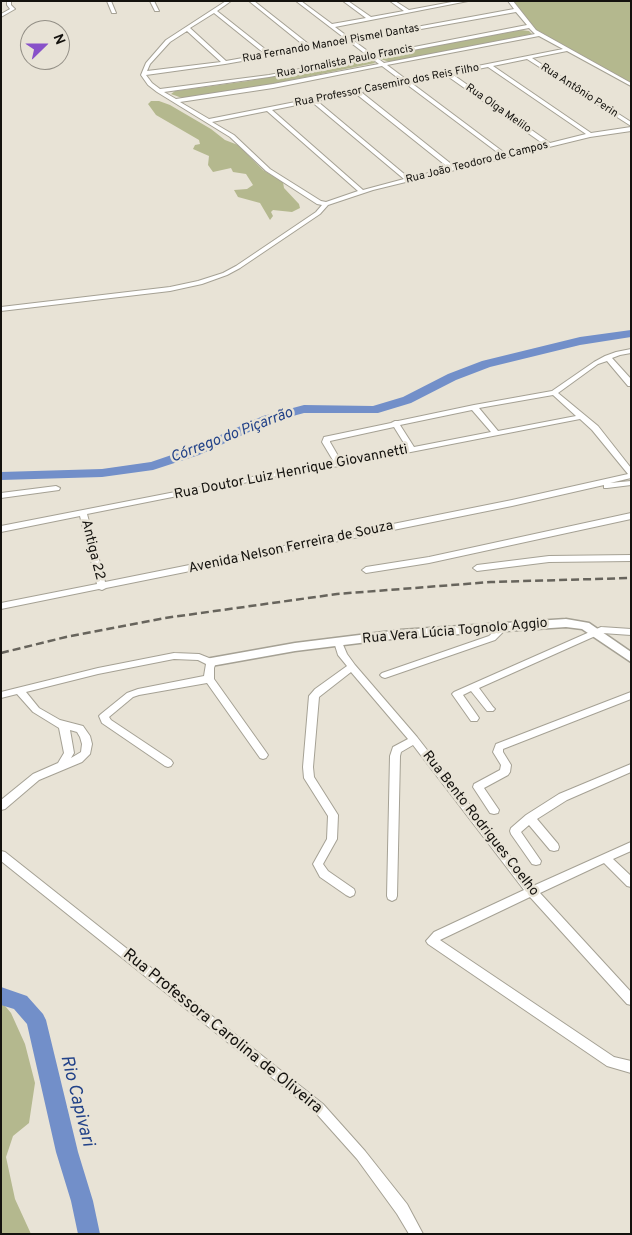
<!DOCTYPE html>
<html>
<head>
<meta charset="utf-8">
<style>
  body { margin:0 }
  #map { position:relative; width:632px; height:1235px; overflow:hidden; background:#e8e3d6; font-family:Overpass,sans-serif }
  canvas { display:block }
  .frame { position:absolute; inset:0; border:2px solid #14120e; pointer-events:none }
  .north { position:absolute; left:20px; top:20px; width:50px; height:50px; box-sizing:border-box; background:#e8e3d6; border:1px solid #938f86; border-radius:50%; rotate:68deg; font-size:14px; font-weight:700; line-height:20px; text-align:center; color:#14120e }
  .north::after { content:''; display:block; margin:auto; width:18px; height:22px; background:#8851c9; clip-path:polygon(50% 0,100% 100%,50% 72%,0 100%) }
</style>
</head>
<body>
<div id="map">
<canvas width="632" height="1235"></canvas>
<div class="frame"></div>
<div class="north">N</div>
</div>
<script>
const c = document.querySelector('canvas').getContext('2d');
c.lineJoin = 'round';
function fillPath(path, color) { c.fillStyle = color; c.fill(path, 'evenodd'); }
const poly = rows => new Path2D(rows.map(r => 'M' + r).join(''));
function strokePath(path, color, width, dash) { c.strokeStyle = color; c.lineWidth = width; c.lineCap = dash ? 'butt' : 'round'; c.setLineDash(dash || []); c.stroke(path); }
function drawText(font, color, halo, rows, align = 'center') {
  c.font = font + ' Overpass,sans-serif'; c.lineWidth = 5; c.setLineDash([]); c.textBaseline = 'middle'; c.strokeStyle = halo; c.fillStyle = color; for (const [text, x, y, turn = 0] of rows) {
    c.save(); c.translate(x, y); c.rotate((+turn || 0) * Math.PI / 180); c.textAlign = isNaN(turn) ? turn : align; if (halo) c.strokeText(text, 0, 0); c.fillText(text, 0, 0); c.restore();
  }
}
const green = poly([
  [510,1,631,1,631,85,566,51,534,31],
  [521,30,529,31,532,34,390,62,380,59,382,56],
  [366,59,374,61,375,63,252,88,182,98,171,94,175,91,248,81],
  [151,101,159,101,170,105,211,129,225,140,238,145,263,170,283,182,284,188,299,204,300,208,292,212,273,210,271,212,273,216,270,220,260,203,238,197,234,190,247,189,253,185,246,174,233,172,231,168,213,172,208,165,209,156,193,149,195,145,200,144,199,140,156,115,148,104],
  [1,1001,11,1013,25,1044,35,1083,29,1123,13,1136,6,1157,15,1199,31,1234,1,1234]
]);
const river = poly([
  [631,330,631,337,580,345,490,367,456,380,411,403,378,413,304,413,271,422,199,455,153,470,102,477,1,480,1,472,102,469,151,462,189,449,263,416,304,405,373,406,403,397,448,374,482,361,580,337,631,330],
  [1,987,27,996,43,1014,46,1020,78,1152,93,1201,100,1234,78,1234,71,1201,56,1152,27,1024,14,1009,1,1005,1,987]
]);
const minor = poly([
  [7,1,11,1,11,5,15,9,1,17,1,14,10,9,7,5,7,1],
  [107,1,111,1,116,13,112,13,107,1],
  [150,1,154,1,159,11,155,11,150,1],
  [226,1,231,1,217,11,270,53,306,47,249,1,254,1,311,46,347,40,296,1,301,1,332,24,366,18,343,1,348,1,371,17,404,11,390,1,395,1,409,10,457,1,468,1,335,27,351,39,514,9,508,1,513,1,536,30,631,83,631,86,567,51,532,58,631,122,631,126,527,59,493,66,591,133,631,127,631,131,590,137,373,190,328,205,320,214,240,268,227,275,202,284,170,291,1,311,1,307,170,287,198,281,223,273,236,266,316,212,322,205,317,204,266,171,230,137,157,92,148,85,141,75,146,63,166,40,226,1],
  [516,12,527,25,373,55,354,41,516,12],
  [214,13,265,54,226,61,190,28,214,13],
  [529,28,535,34,384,63,376,57,529,28],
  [187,31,221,62,147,71,150,64,170,42,187,31],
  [539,36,563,49,407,80,387,65,539,36],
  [350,42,368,56,269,75,160,89,152,83,146,75,225,64,350,42],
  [371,58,379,64,273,84,176,99,164,92,269,77,371,58],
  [382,66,402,81,209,119,180,102,273,88,382,66],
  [488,67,586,134,550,143,452,74,488,67],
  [446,75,545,145,506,154,410,82,446,75],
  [405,83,501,155,455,167,361,92,405,83],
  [355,93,449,168,409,178,317,101,355,93],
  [312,102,404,179,363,190,272,110,312,102],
  [267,111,358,191,326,202,321,201,270,169,234,135,212,122,267,111],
  [631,349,631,353,620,355,612,358,631,379,631,386,628,386,607,361,598,364,558,393,598,426,631,468,631,478,610,483,631,481,631,485,607,488,604,488,604,485,512,506,106,588,102,590,99,589,1,609,1,603,97,584,80,516,1,532,1,526,293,469,334,462,322,442,324,437,391,423,395,421,398,421,474,405,552,391,594,362,605,356,616,352,631,349],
  [553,395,576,416,498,431,479,408,553,395],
  [472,410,491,432,414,447,400,425,472,410],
  [580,419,592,430,628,474,512,500,105,582,87,514,293,473,339,466,580,419],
  [394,427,407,448,341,461,330,442,330,441,394,427],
  [56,486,60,488,59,490,1,498,1,493,56,486],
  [631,513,631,519,429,563,366,573,362,570,366,567,429,557,631,513],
  [631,555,631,561,549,562,477,571,473,568,477,565,549,556,631,555],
  [503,625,507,628,495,640,388,677,385,678,382,677,380,675,382,673,489,636,500,626,503,625],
  [601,627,631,629,631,635,602,633,479,688,493,707,495,709,493,711,487,711,471,691,463,695,477,715,479,718,477,721,471,721,452,694,454,692,601,627],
  [338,639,341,640,347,654,355,665,417,737,533,886,631,842,631,851,613,859,631,876,631,887,627,886,604,863,540,893,631,992,631,1005,627,1004,530,897,440,940,614,1057,631,1061,631,1073,607,1066,428,944,426,941,434,932,524,890,413,745,401,752,400,756,397,896,396,899,392,901,388,899,387,896,390,756,393,747,408,739,351,672,319,697,313,767,314,777,338,815,337,839,323,864,328,871,354,889,355,892,354,895,350,897,346,895,320,877,313,864,327,839,328,816,304,778,303,767,309,696,315,689,347,666,338,655,334,642,338,639],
  [174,653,199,654,214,660,216,662,214,668,214,679,266,752,268,755,266,758,263,759,260,758,207,683,139,695,133,697,109,717,111,720,171,760,173,763,171,766,168,767,165,766,102,723,99,716,101,714,127,693,138,689,204,676,206,664,198,660,174,659,98,674,26,692,39,708,60,720,83,726,90,736,92,744,90,754,82,762,39,780,5,809,1,810,1,800,33,774,58,763,64,753,59,728,33,712,17,694,1,698,1,692,98,668,174,653],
  [70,730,77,732,80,737,82,744,81,752,71,758,74,753,70,730],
  [631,692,631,699,503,749,503,752,511,765,510,772,508,775,484,788,499,810,498,813,494,814,490,813,473,787,474,784,500,770,501,765,493,752,496,744,631,692],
  [631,764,631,772,567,800,537,819,558,844,559,847,558,850,554,851,550,850,529,825,521,832,541,861,540,864,536,865,532,864,511,834,510,831,511,828,526,815,559,794,631,764],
  [1,851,5,852,323,1104,365,1151,407,1204,423,1234,409,1234,397,1214,357,1159,315,1112,1,861,1,851]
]);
const tertiary = poly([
  [566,619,589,623,631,652,631,662,582,629,566,627,400,638,295,651,211,666,207,665,205,662,207,659,211,658,295,643,400,630,566,619]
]);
const rail = poly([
  [1,653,66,637,165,618,337,594,491,582,631,578]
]);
const farStreetnames = [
  ["Rua Fernando Manoel Pismel Dantas",331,44,-10],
  ["Rua Jornalista Paulo Francis",345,62,-11],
  ["Rua Professor Casemiro dos Reis Filho",387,86,-11],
  ["Rua Antônio Perin",579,91,33],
  ["Rua Olga Melilo",498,109,35],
  ["Rua João Teodoro de Campos",477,163,-14]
];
const streetNames = [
  ["Rua Doutor Luiz Henrique Giovannetti",291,473,-11],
  ["Avenida Nelson Ferreira de Souza",291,548,-12],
  ["Antiga 22",92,550,76],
  ["Rua Vera Lúcia Tognolo Aggio",455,632,-5],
  ["Rua Bento Rodrigues Coelho",480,824,52]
];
const waterNames = [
  ["Córrego do Piçarrão",232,436,-21]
];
const nearStreetnames = [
  ["Rua Professora Carolina de Oliveira",222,1032,39]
];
const nearWaternames = [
  ["Rio Capivari",76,1101,76]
];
fillPath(green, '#b4b88e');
fillPath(river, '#728fc9');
strokePath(minor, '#a5a194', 2);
strokePath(tertiary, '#a5a194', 3);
fillPath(minor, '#fff');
fillPath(tertiary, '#fff');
strokePath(rail, '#67645c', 2.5, [8, 4]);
drawText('11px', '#14120e', '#e8e3d6', farStreetnames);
drawText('14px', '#14120e', '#e8e3d6', streetNames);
drawText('italic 15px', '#224288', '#e8e3d6', waterNames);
drawText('16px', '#14120e', '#e8e3d6', nearStreetnames);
drawText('italic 18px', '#224288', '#e8e3d6', nearWaternames);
</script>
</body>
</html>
